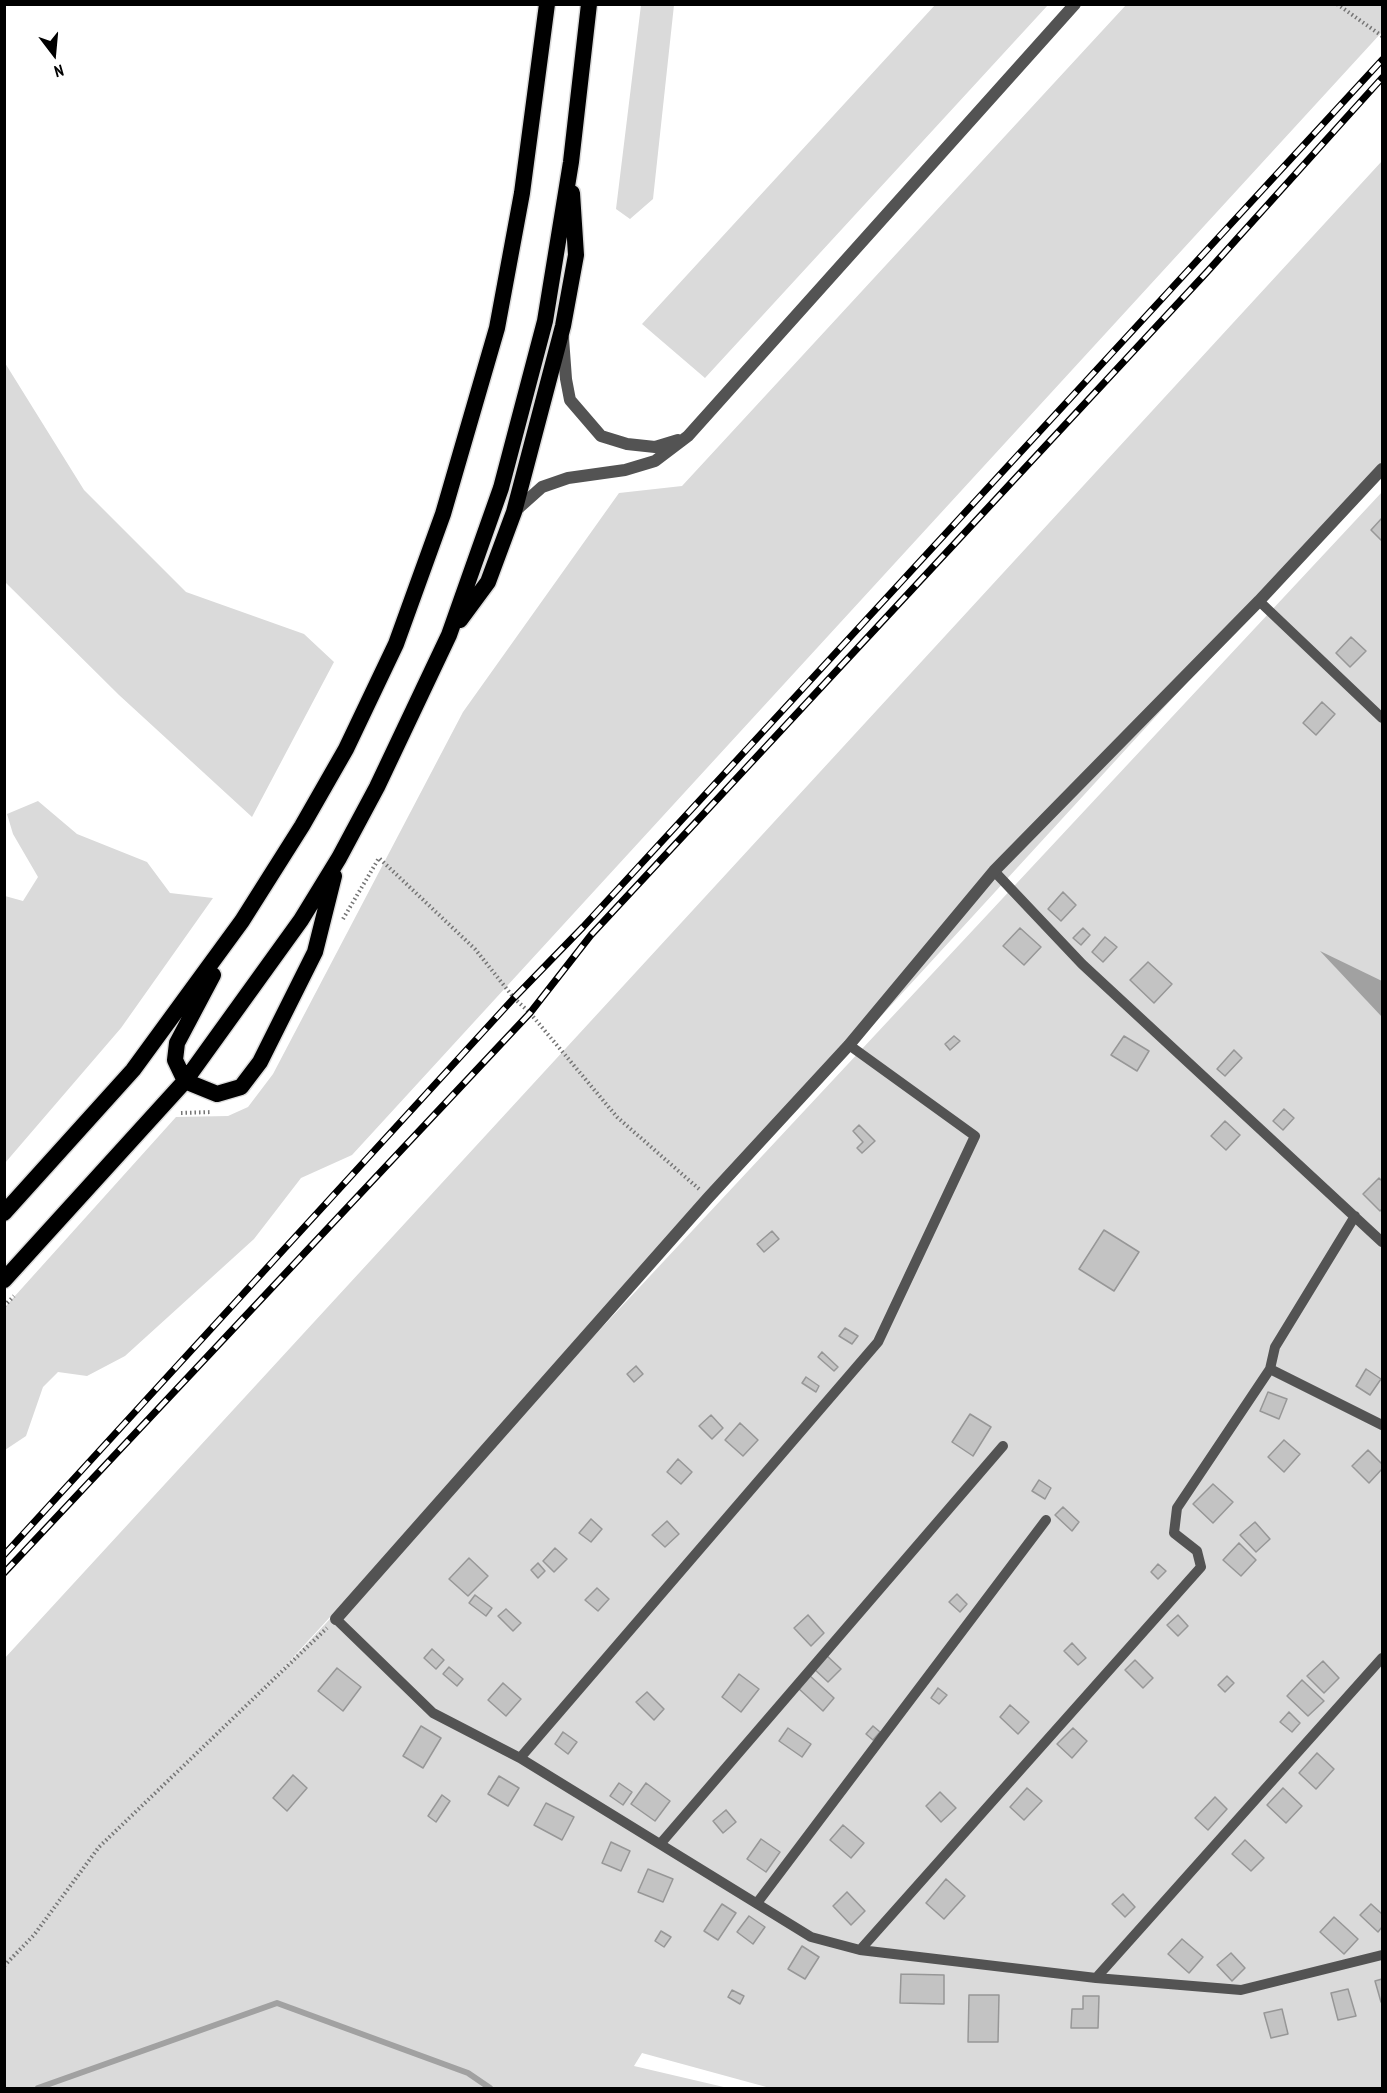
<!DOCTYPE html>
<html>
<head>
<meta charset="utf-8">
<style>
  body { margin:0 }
  #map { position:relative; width:1387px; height:2093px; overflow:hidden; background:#fff; font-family:"PT Sans Narrow",sans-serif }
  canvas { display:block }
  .frame { position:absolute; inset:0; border:6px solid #000; pointer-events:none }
  .north { position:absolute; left:24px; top:24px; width:60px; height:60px; -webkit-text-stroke:4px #fff; paint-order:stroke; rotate:164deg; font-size:16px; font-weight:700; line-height:24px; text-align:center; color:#000 }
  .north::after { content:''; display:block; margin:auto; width:21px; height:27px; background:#000; clip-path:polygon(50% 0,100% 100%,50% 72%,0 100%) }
</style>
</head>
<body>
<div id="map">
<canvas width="1387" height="2093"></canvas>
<div class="frame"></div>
<div class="north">N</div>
</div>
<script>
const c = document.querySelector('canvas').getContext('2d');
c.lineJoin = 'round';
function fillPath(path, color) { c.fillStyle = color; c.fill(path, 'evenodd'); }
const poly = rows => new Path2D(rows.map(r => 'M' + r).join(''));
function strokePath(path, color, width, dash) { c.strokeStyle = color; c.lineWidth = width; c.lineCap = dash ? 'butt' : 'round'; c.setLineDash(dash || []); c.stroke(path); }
const green = poly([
  [641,5,674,5,653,199,630,219,616,209],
  [935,5,1048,5,705,378,642,324],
  [1126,5,1382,5,1382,32,352,1155,301,1178,254,1239,125,1356,87,1376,58,1372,43,1387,26,1436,5,1450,5,1307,176,1117,228,1116,248,1107,273,1074,463,712,619,493,682,486],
  [1382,161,1382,470,242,1713,1382,492,1382,2088,770,2088,642,2053,634,2066,728,2088,5,2088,4,1659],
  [5,363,84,490,186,592,304,634,334,662,252,817,119,695,5,582],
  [38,801,77,834,147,862,170,893,213,898,121,1028,5,1163,5,896,23,901,38,877,13,834,7,814]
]);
const water = poly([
  [1320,951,1382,981,1382,1017]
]);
const stream = poly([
  [38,2088,277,2003,468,2073,490,2088]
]);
const building = poly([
  [1382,518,1382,541,1371,530,1382,518],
  [1351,637,1366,651,1350,667,1336,653,1351,637],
  [1322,702,1335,714,1316,735,1303,723,1322,702],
  [1063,892,1076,905,1061,921,1048,909,1063,892],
  [1020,928,1041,947,1024,965,1003,946,1020,928],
  [1083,928,1090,935,1081,945,1073,938,1083,928],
  [1105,937,1117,947,1103,962,1092,952,1105,937],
  [1148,962,1172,984,1154,1003,1130,980,1148,962],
  [954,1036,960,1041,950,1050,945,1044,954,1036],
  [1124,1036,1149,1051,1137,1071,1111,1055,1124,1036],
  [1234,1050,1242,1058,1225,1076,1217,1069,1234,1050],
  [1284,1109,1294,1118,1283,1130,1273,1121,1284,1109],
  [1225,1121,1240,1135,1226,1150,1211,1136,1225,1121],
  [859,1125,875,1141,862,1153,857,1148,863,1142,853,1131,859,1125],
  [1379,1178,1382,1181,1382,1209,1380,1211,1363,1194,1379,1178],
  [1104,1230,1139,1252,1114,1291,1079,1269,1104,1230],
  [772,1231,779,1239,764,1252,757,1244,772,1231],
  [845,1328,858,1336,852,1344,839,1336,845,1328],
  [822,1352,838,1367,834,1371,818,1357,822,1352],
  [636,1366,643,1374,634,1382,627,1374,636,1366],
  [1366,1369,1381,1379,1370,1395,1356,1386,1366,1369],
  [806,1377,819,1386,816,1392,802,1383,806,1377],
  [1268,1392,1287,1399,1279,1419,1260,1411,1268,1392],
  [970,1414,991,1427,973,1456,952,1442,970,1414],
  [711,1415,723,1428,712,1439,699,1426,711,1415],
  [740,1423,758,1440,743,1456,725,1440,740,1423],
  [1284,1440,1300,1454,1284,1472,1268,1457,1284,1440],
  [1368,1450,1382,1464,1382,1469,1369,1483,1352,1466,1368,1450],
  [678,1459,692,1472,681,1484,667,1472,678,1459],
  [1039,1480,1051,1488,1045,1499,1032,1491,1039,1480],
  [1213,1484,1233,1502,1213,1523,1193,1504,1213,1484],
  [1063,1507,1079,1522,1072,1531,1055,1515,1063,1507],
  [591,1519,602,1529,591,1542,579,1533,591,1519],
  [667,1521,679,1534,665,1547,652,1535,667,1521],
  [1255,1522,1270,1539,1256,1552,1240,1535,1255,1522],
  [1239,1543,1256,1560,1241,1576,1223,1560,1239,1543],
  [555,1548,567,1559,554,1572,543,1561,555,1548],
  [469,1558,488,1576,468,1596,449,1579,469,1558],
  [538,1563,545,1571,538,1578,531,1570,538,1563],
  [1158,1564,1166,1571,1158,1579,1151,1572,1158,1564],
  [597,1588,609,1599,598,1611,585,1600,597,1588],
  [957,1594,967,1604,960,1612,949,1602,957,1594],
  [475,1595,492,1608,486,1616,469,1603,475,1595],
  [506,1609,521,1623,513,1631,498,1616,506,1609],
  [808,1615,824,1633,811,1646,794,1628,808,1615],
  [1178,1615,1188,1626,1178,1636,1167,1625,1178,1615],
  [1072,1643,1086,1658,1078,1665,1064,1651,1072,1643],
  [432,1649,444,1660,436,1669,424,1658,432,1649],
  [825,1654,841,1669,828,1682,812,1667,825,1654],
  [1135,1660,1153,1678,1143,1688,1125,1670,1135,1660],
  [1323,1661,1339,1678,1324,1693,1307,1676,1323,1661],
  [449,1667,463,1679,457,1686,443,1674,449,1667],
  [337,1668,361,1687,343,1711,318,1691,337,1668],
  [739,1674,759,1689,741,1712,722,1697,739,1674],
  [809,1675,834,1698,823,1711,798,1688,809,1675],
  [1227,1676,1234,1683,1225,1692,1218,1685,1227,1676],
  [1302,1680,1324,1701,1308,1716,1287,1696,1302,1680],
  [503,1683,521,1699,506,1716,488,1700,503,1683],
  [938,1688,947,1695,939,1704,931,1698,938,1688],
  [647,1692,664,1709,654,1720,636,1702,647,1692],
  [1010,1705,1029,1722,1018,1734,1000,1717,1010,1705],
  [1289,1712,1300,1723,1292,1732,1280,1722,1289,1712],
  [421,1726,441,1738,423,1768,403,1756,421,1726],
  [873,1726,880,1732,873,1740,866,1734,873,1726],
  [788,1728,811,1744,802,1757,779,1741,788,1728],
  [1073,1728,1087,1741,1072,1758,1057,1744,1073,1728],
  [563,1732,577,1742,568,1754,555,1744,563,1732],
  [1317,1753,1334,1769,1316,1789,1299,1773,1317,1753],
  [293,1775,307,1788,287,1811,273,1798,293,1775],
  [499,1776,519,1788,508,1806,488,1794,499,1776],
  [619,1783,632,1792,623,1805,610,1796,619,1783],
  [646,1783,670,1801,655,1821,631,1804,646,1783],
  [1027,1788,1042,1801,1024,1820,1010,1807,1027,1788],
  [1283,1788,1302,1806,1286,1823,1267,1805,1283,1788],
  [940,1792,956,1808,941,1822,926,1806,940,1792],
  [442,1795,450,1801,436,1822,428,1816,442,1795],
  [1215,1797,1227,1809,1208,1830,1195,1818,1215,1797],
  [546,1803,574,1817,562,1840,534,1825,546,1803],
  [726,1810,736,1822,723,1833,713,1821,726,1810],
  [843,1825,864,1843,851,1858,830,1840,843,1825],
  [761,1839,780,1852,766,1872,747,1859,761,1839],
  [1245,1840,1264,1858,1251,1871,1232,1854,1245,1840],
  [611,1842,630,1851,621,1871,602,1863,611,1842],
  [648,1869,673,1879,663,1902,638,1892,648,1869],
  [946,1879,965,1896,944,1919,926,1903,946,1879],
  [847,1892,865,1911,851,1925,833,1906,847,1892],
  [1123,1894,1135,1907,1125,1917,1112,1904,1123,1894],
  [722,1904,736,1913,718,1940,704,1931,722,1904],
  [1371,1904,1382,1914,1382,1927,1378,1932,1360,1915,1371,1904],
  [749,1916,765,1927,753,1944,737,1932,749,1916],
  [1334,1917,1358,1939,1344,1954,1320,1932,1334,1917],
  [661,1931,671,1937,664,1947,655,1941,661,1931],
  [1182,1939,1203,1957,1189,1973,1168,1954,1182,1939],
  [802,1946,819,1957,805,1979,788,1969,802,1946],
  [1231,1953,1245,1968,1232,1981,1217,1965,1231,1953],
  [901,1974,944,1975,944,2004,900,2003,901,1974],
  [1382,1979,1382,2002,1381,2002,1375,1981,1382,1979],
  [1348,1989,1356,2016,1338,2020,1331,1993,1348,1989],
  [732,1990,744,1996,740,2004,728,1997,732,1990],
  [969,1995,999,1995,998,2042,968,2042,969,1995],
  [1083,1996,1099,1996,1098,2028,1071,2028,1072,2009,1083,2009,1083,1996],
  [1282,2009,1288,2034,1271,2038,1264,2013,1282,2009]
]);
const path = poly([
  [1337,4,1382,36],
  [343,919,379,858,475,949,514,998,530,1013,617,1117,699,1189],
  [181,1113,212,1112],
  [4,1306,14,1296],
  [4,1966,34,1935,99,1847,327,1628]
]);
const service = poly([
  [1259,601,1382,718],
  [994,871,1082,964,1382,1242],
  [1270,1369,1275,1347,1355,1216],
  [336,1619,433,1713,520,1758,811,1937,860,1950,1096,1978,1241,1990,1382,1955],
  [520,1758,878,1342,975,1136,849,1045],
  [661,1843,1003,1446],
  [757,1903,1046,1520],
  [860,1950,1201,1567,1197,1551,1174,1533,1177,1508,1270,1369,1382,1425],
  [1096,1978,1382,1658]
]);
const minor = poly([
  [336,1619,708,1198,849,1045,994,871,1259,601,1382,469]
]);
const tertiary = poly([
  [563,338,566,379,570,400,601,436,627,444,655,447,678,440],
  [514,512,542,487,568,478,625,470,655,461,688,436,1075,4]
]);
const trunk = poly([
  [460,620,488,582,514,512,563,326,576,255,572,193],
  [213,975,177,1043,175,1060,185,1081,217,1094,241,1087,260,1062,315,952,334,876],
  [4,1213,133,1070,242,921,302,826,346,749,396,644,443,514,497,328,522,193,547,4],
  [4,1280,185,1081,301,920,339,858,377,787,449,635,501,488,545,321,571,162,589,4]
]);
const rail = poly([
  [4,1555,514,998,583,927,1382,60],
  [4,1573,530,1013,591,935,1207,272,1382,78]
]);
fillPath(green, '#dadada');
fillPath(water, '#a1a1a1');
strokePath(stream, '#a1a1a1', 6);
fillPath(building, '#c3c3c3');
strokePath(building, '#979797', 1.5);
strokePath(trunk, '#dbdbdb', 19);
strokePath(path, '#757575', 4, [1.5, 3]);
strokePath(service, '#535353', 10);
strokePath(minor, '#535353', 12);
strokePath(tertiary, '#535353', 12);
strokePath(trunk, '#000', 16);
strokePath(rail, '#000', 7);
strokePath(rail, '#fff', 4.5, [14]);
</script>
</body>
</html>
